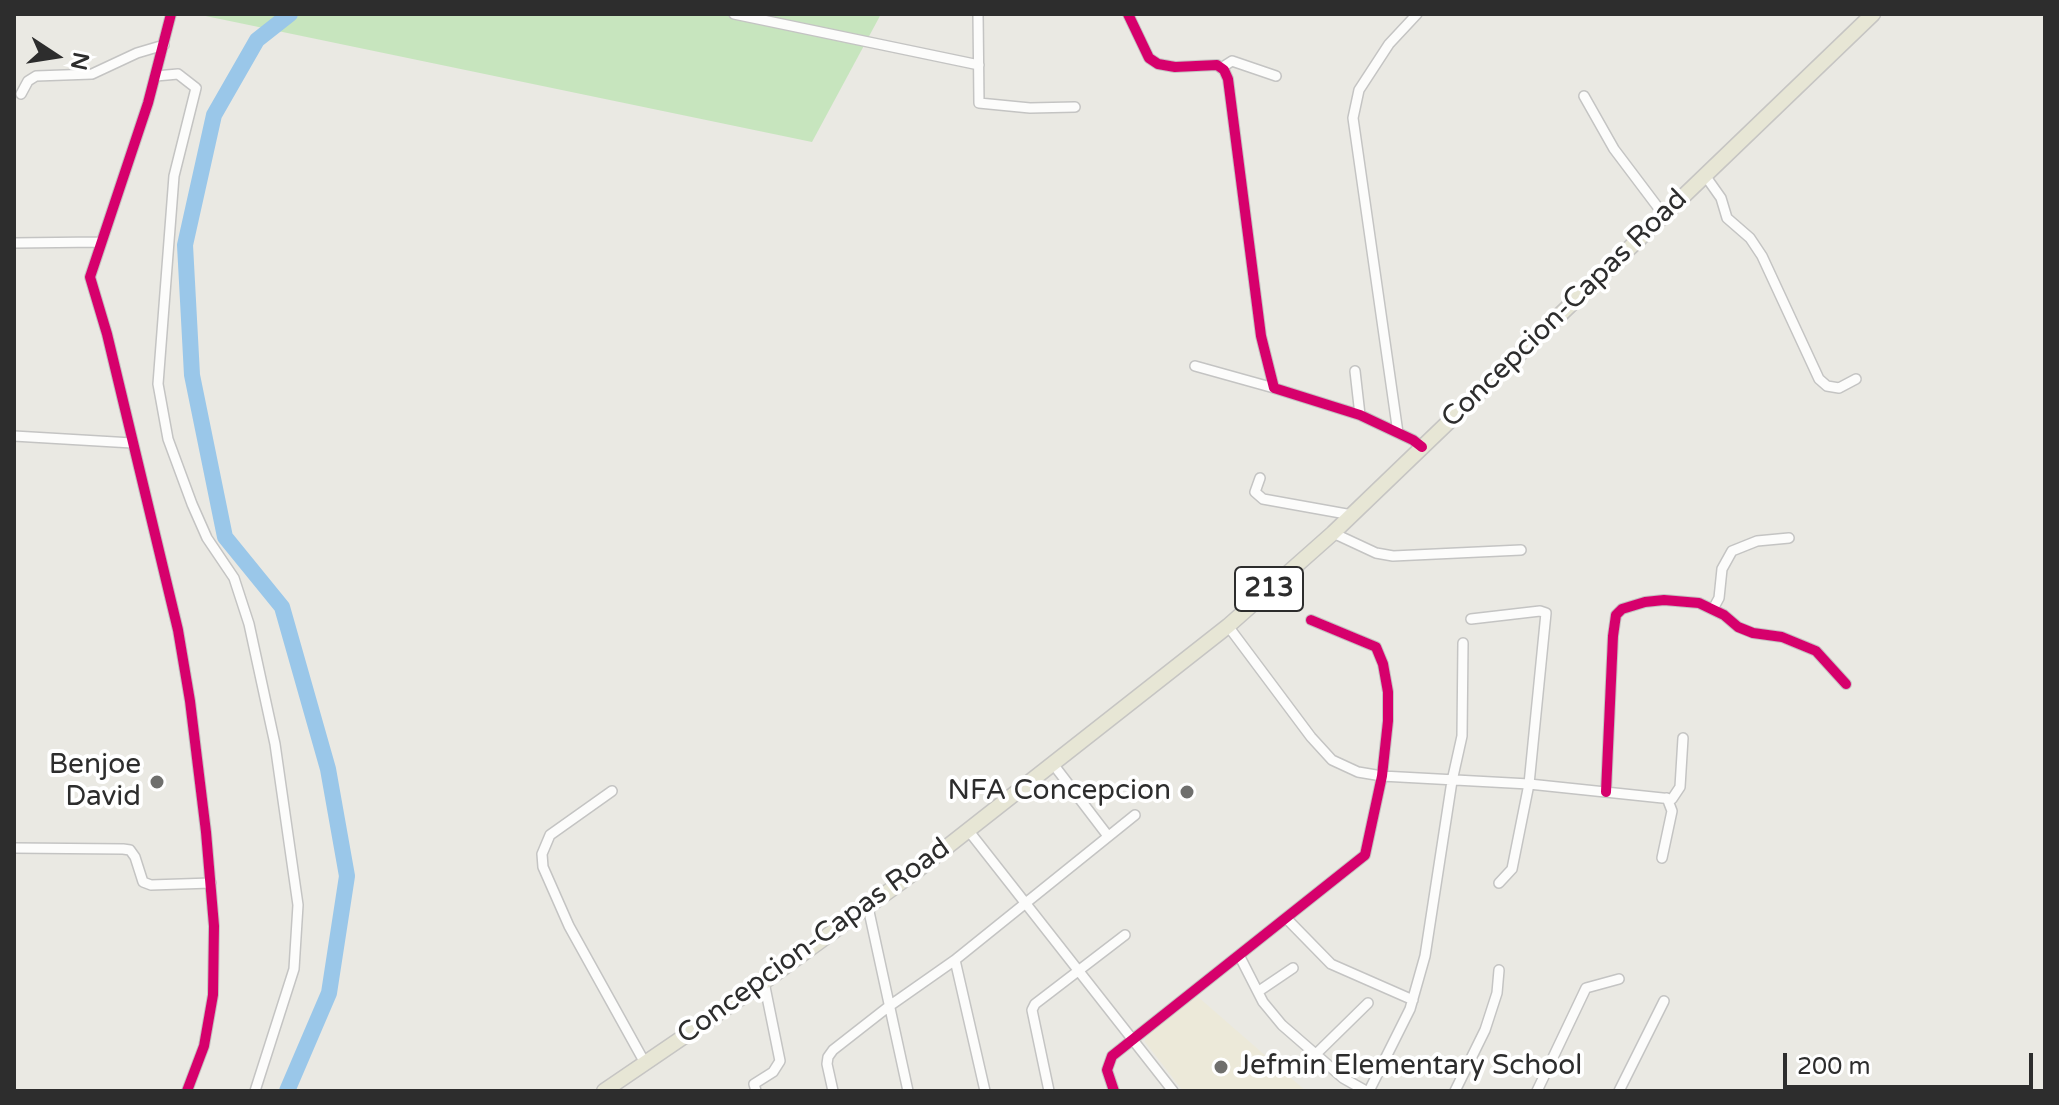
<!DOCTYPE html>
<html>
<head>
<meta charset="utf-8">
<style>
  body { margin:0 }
  #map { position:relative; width:2059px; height:1105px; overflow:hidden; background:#eae9e3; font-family:"Varela Round",sans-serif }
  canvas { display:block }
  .frame { position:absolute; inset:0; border:16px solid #2d2d2d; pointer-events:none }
  .north { position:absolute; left:16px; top:16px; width:80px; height:80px; -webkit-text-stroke:6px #fff; paint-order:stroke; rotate:102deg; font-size:22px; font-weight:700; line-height:32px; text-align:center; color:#2d2d2d }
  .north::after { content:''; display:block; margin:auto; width:28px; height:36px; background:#2d2d2d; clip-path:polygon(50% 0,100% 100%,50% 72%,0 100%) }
  .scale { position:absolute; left:1783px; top:1053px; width:250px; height:36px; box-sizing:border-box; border:4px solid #2d2d2d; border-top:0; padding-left:10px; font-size:24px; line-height:28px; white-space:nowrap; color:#2d2d2d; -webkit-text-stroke:6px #fff; paint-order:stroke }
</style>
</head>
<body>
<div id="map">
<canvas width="2059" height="1105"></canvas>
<div class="frame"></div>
<div class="north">N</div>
<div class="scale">200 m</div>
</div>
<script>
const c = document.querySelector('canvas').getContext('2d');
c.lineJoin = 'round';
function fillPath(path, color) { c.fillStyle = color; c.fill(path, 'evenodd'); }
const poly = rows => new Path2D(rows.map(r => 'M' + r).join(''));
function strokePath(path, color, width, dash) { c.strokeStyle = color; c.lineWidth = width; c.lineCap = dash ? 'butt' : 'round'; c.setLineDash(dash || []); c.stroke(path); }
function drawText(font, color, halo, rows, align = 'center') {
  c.font = font + ' "Varela Round",sans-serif'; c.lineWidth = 8; c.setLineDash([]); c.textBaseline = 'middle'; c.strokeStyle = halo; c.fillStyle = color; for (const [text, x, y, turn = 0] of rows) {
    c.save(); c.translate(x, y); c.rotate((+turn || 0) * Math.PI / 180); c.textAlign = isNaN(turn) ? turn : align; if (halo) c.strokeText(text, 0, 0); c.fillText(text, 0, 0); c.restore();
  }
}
const education = poly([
  [1197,996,1306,1091,1183,1091,1145,1042,1145,1036]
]);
const green = poly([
  [196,14,881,14,812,142]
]);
const river = poly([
  [287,1091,329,993,347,876,328,769,282,607,225,537,192,375,185,245,214,115,257,40,290,14]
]);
const minor = poly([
  [171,14,148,103,90,277,107,334,178,630,190,701,206,832,214,926,213,995,204,1046,187,1091],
  [734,14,979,65],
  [978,14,979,103,1030,108,1075,107],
  [1128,14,1149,58,1158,64,1175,67,1217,65,1224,70,1228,79,1261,336,1274,388,1360,415,1413,440,1422,447],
  [1221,68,1232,61,1276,76],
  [156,76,178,74,196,88,174,176,158,384,168,439,192,504,207,538,234,578,249,624,275,744,298,905,294,969,255,1091],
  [21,94,28,81,36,76,92,74,137,53,164,45],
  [1584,96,1614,149,1663,214],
  [1704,174,1721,198,1727,218,1750,238,1762,256,1819,379,1827,386,1839,388,1856,379],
  [14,243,100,242],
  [1195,366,1274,388],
  [1355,371,1360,415],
  [1398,433,1353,118,1359,90,1389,44,1417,14],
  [14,436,132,443],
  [1260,478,1255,492,1263,499,1352,515],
  [1333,533,1376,553,1393,556,1521,550],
  [1713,609,1719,598,1722,569,1732,551,1757,541,1789,538],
  [1471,619,1540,611,1546,613,1529,784,1512,869,1499,883],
  [1228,626,1311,737,1332,760,1358,772,1382,776,1529,784,1672,799,1680,787,1683,738],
  [1053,764,1108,836],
  [612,791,550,835,542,854,543,867,569,926,645,1063],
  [1606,792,1613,636,1616,615,1622,609,1645,602,1664,600,1699,603,1724,615,1738,627,1753,633,1782,637,1816,651,1846,684],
  [968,830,1173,1091],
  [14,848,123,849,130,850,135,857,143,882,151,885,211,883],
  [1662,858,1672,811,1667,798],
  [868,907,908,1091],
  [1286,918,1331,964,1413,1000],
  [1239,955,1263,1002,1282,1025,1343,1078,1366,1091],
  [955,960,985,1091],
  [1259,991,1293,968],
  [1316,1054,1368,1003],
  [756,1091,754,1084,773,1072,780,1061,764,982],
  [833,1091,827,1064,828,1057,833,1050,888,1007,955,960,1135,815],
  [1049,1091,1032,1010,1035,1004,1125,935],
  [1114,1091,1107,1070,1112,1056,1365,855,1382,776,1388,721,1388,692,1383,664,1376,647,1311,620],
  [1369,1091,1410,1009,1425,956,1452,781,1462,736,1463,643],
  [1455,1091,1485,1030,1497,993,1499,970],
  [1537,1091,1586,988,1619,979],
  [1619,1091,1664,1001]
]);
const primary = poly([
  [604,1091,764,982,915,872,1228,626,1333,533,1873,14]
]);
const cycleway = poly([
  [171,14,148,103,90,277,107,334,178,630,190,701,206,832,214,926,213,995,204,1046,187,1091],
  [1128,14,1149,58,1158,64,1175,67,1217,65,1224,70,1228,79,1261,336,1274,388,1360,415,1413,440,1422,447],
  [1606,792,1613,636,1616,615,1622,609,1645,602,1664,600,1699,603,1724,615,1738,627,1753,633,1782,637,1816,651,1846,684],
  [1114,1091,1107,1070,1112,1056,1365,855,1382,776,1388,721,1388,692,1383,664,1376,647,1311,620]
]);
const markers = [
  [157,782,8,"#6f6f6d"],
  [1187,792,8,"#6f6f6d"],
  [1221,1067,8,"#6f6f6d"]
];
const shields = [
  [1269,589,68]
];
const shieldNames = [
  ["213",1269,589]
];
const streetNames = [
  ["Concepcion-Capas Road",1565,309,-44],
  ["Concepcion-Capas Road",814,942,-36]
];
const poiNames = [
  ["Benjoe",141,766],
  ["David",141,798],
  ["NFA Concepcion",1171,792],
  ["Jefmin Elementary School",1237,1067,"left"]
];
fillPath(education, '#ece9d9');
fillPath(green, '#c7e5be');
strokePath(river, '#9ac7e9', 16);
strokePath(minor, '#c4c4c3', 12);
strokePath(primary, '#c6c5c3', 17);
strokePath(minor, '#fcfcfb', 9);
strokePath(primary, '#e7e6d5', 14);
strokePath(cycleway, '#d6006c', 10);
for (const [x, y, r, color] of markers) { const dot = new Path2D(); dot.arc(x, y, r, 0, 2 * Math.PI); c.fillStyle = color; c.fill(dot); strokePath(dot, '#fff', 3); }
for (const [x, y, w] of shields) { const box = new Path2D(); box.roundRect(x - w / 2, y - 22, w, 44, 6); c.fillStyle = '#fff'; c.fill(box); strokePath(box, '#2d2d2d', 2); }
drawText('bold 26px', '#2d2d2d', null, shieldNames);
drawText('28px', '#2d2d2d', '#fff', streetNames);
drawText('28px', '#2d2d2d', '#fff', poiNames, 'right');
</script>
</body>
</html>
